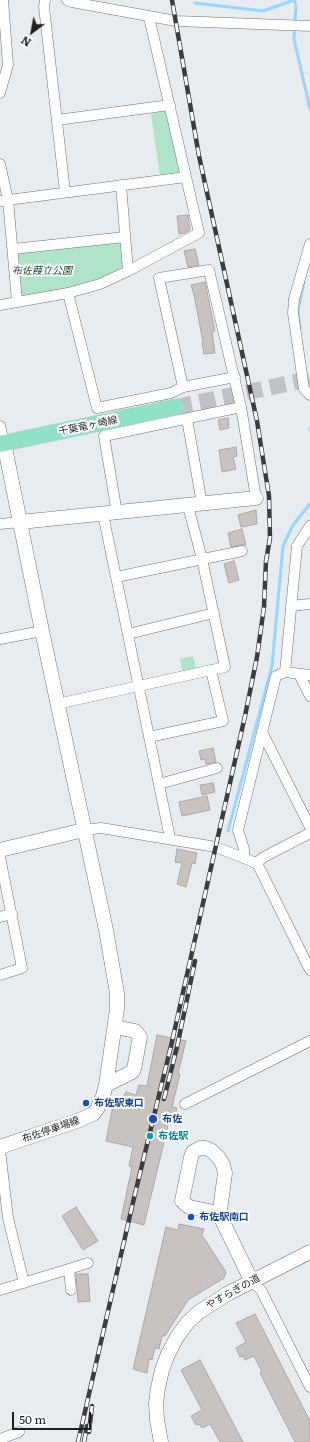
<!DOCTYPE html>
<html>
<head>
<meta charset="utf-8">
<style>
  body { margin:0 }
  #map { position:relative; width:310px; height:1442px; overflow:hidden; background:#e7ecf0; font-family:Literata,serif }
  canvas { display:block }
  .north { position:absolute; left:12px; top:12px; width:40px; height:40px; -webkit-text-stroke:3px #fff; paint-order:stroke; rotate:212deg; font-size:11px; font-weight:700; line-height:16px; text-align:center; color:#1e1f21 }
  .north::after { content:''; display:block; margin:auto; width:14px; height:18px; background:#1e1f21; clip-path:polygon(50% 0,100% 100%,50% 72%,0 100%) }
  .scale { position:absolute; left:12px; top:1412px; width:79px; height:18px; box-sizing:border-box; border:2px solid #1e1f21; border-top:0; padding-left:5px; font-size:12px; line-height:14px; white-space:nowrap; color:#1e1f21; -webkit-text-stroke:3px #fff; paint-order:stroke }
</style>
</head>
<body>
<div id="map">
<canvas width="310" height="1442"></canvas>
<div class="north">N</div>
<div class="scale">50 m</div>
</div>
<script>
const c = document.querySelector('canvas').getContext('2d');
c.lineJoin = 'round';
function fillPath(path, color) { c.fillStyle = color; c.fill(path, 'evenodd'); }
const poly = rows => new Path2D(rows.map(r => 'M' + r).join(''));
function strokePath(path, color, width, dash) { c.strokeStyle = color; c.lineWidth = width; c.lineCap = dash ? 'butt' : 'round'; c.setLineDash(dash || []); c.stroke(path); }
function drawText(font, color, halo, rows, align = 'center') {
  c.font = font + ' Literata,"Noto Sans JP",serif'; c.lineWidth = 4; c.setLineDash([]); c.textBaseline = 'middle'; c.strokeStyle = halo; c.fillStyle = color; for (const [text, x, y, turn = 0] of rows) {
    c.save(); c.translate(x, y); c.rotate((+turn || 0) * Math.PI / 180); c.textAlign = isNaN(turn) ? turn : align; if (halo) c.strokeText(text, 0, 0); c.fillText(text, 0, 0); c.restore();
  }
}
const green = poly([
  [164,111,170,114,182,175,160,176,151,114],
  [125,237,128,271,100,284,17,301,13,249],
  [193,656,197,671,183,674,180,659]
]);
const stream = poly([
  [294,0,296,5,294,39,310,109],
  [195,3,263,11,294,0],
  [300,328,298,310,304,282],
  [310,428,310,430],
  [228,831,272,666,283,546,293,525,310,504]
]);
const building = poly([
  [188,215,190,230,185,233,179,234,177,216,188,215],
  [195,249,199,265,188,267,184,251,195,249],
  [205,282,215,331,212,331,215,353,204,354,202,342,203,342,194,295,191,285,205,282],
  [228,418,229,428,220,430,218,420,228,418],
  [236,447,237,456,233,457,236,469,222,472,219,450,236,447],
  [256,510,257,524,241,527,238,515,256,510],
  [242,529,246,545,241,545,231,547,228,533,242,529],
  [234,561,239,580,229,583,224,564,234,561],
  [213,748,216,762,206,764,205,759,201,760,199,751,213,748],
  [213,783,215,792,202,795,200,785,213,783],
  [207,796,210,810,182,816,179,802,207,796],
  [177,849,197,853,195,864,192,863,186,887,177,884,182,863,175,862,177,849],
  [157,1035,186,1041,178,1074,180,1074,172,1107,177,1108,174,1122,169,1121,144,1225,121,1219,132,1167,129,1166,133,1147,106,1141,114,1100,121,1101,126,1092,136,1095,139,1085,147,1086,157,1035],
  [76,1207,98,1241,83,1250,62,1216,76,1207],
  [179,1224,204,1229,202,1235,226,1272,224,1278,188,1300,165,1336,162,1336,159,1349,155,1348,152,1360,149,1359,147,1373,133,1369,166,1227,178,1230,179,1224],
  [76,1274,88,1274,90,1301,78,1302,76,1274],
  [255,1314,310,1421,310,1442,295,1442,260,1373,262,1372,254,1356,245,1360,243,1356,240,1357,236,1348,246,1342,236,1323,255,1314],
  [200,1360,243,1442,220,1442,210,1424,202,1428,199,1424,196,1425,191,1416,202,1410,181,1370,200,1360]
]);
const primaryTunnel = poly([
  [176,407,310,379]
]);
const street = poly([
  [45,0,44,7,65,192],
  [67,0,72,2,176,21,310,26],
  [0,93,8,65,3,0],
  [57,120,170,105],
  [0,164,8,200,17,301],
  [121,185,128,271],
  [0,201,186,177],
  [310,244,294,299,293,313,304,389,310,395],
  [13,249,125,237],
  [68,293,97,408,171,393,183,387,235,377],
  [0,305,68,293,100,284,128,271,199,233,149,17],
  [183,387,159,278,209,270,241,407,256,498],
  [187,419,202,504],
  [0,426,4,443],
  [117,513,104,436,241,407],
  [103,514,170,838],
  [0,524,20,522],
  [116,577,242,551],
  [291,606,310,604],
  [128,634,214,613],
  [0,639,42,631],
  [285,672,310,675],
  [299,674,310,696],
  [57,704,225,667,202,559,188,506],
  [262,732,310,827],
  [149,737,223,721,211,670],
  [159,784,217,768],
  [84,830,101,828,216,847,256,863,260,869,310,970],
  [0,857,22,968,0,975],
  [244,857,244,849,238,830,276,676,285,672,297,546,310,526],
  [256,863,264,857,310,833],
  [0,917,12,914],
  [185,1104,310,1041],
  [0,1150,8,1218,24,1283],
  [252,1282,261,1290,310,1387],
  [0,1290,69,1269],
  [71,1290,69,1269,88,1263],
  [0,1439,19,1432]
]);
const secondary = poly([
  [20,522,256,498],
  [0,850,84,830],
  [106,1085,132,1072,134,1069,140,1037,135,1031,115,1027],
  [0,1147,77,1121,93,1114,97,1109,103,1096,106,1085,117,1009,117,993,106,930,42,631,4,443],
  [221,1218,209,1211,189,1207,182,1201,191,1157,193,1152,200,1148,205,1148,212,1151,219,1158,223,1165,225,1173,220,1210,221,1218,252,1282],
  [161,1442,157,1420,156,1403,158,1388,162,1370,168,1354,177,1337,188,1322,199,1312,227,1294,310,1252]
]);
const primary = poly([
  [0,444,176,407]
]);
const rail = poly([
  [164,1099,177,1047,195,961],
  [89,1432,92,1406],
  [78,1442,134,1198,171,1046,245,716,257,657,264,607,266,561,270,538,269,496,257,421,199,156,172,0],
  [84,1442,87,1426]
]);
const markers = [
  [86,1103,4,"#1a4fb4"],
  [153,1119,5,"#1a4fb4"],
  [150,1136,4,"#0f9aa8"],
  [191,1217,4,"#1a4fb4"]
];
const parkNames = [
  ["布佐葭立公園",42,271]
];
const streetNames = [
  ["千葉竜ヶ崎線",88,426,-12],
  ["布佐停車場線",51,1130,-19],
  ["やすらぎの道",233,1292,-29]
];
const transitNames = [
  ["布佐駅東口",94,1103],
  ["布佐",162,1119],
  ["布佐駅南口",199,1217]
];
const cultureNames = [
  ["布佐駅",158,1136]
];
fillPath(green, '#b0e4c9');
strokePath(stream, '#98d6fe', 3);
fillPath(building, '#c8c2c1');
strokePath(building, '#aea8a6', 1);
strokePath(primaryTunnel, '#bfc3c7', 16, [16, 8]);
strokePath(street, '#6e7276', 11);
strokePath(secondary, '#6e7276', 15);
strokePath(primary, '#c9c9ca', 17);
strokePath(street, '#fff', 10);
strokePath(secondary, '#fff', 14);
strokePath(primary, '#8fe2c5', 16);
strokePath(rail, '#3b3c3f', 4.5);
strokePath(rail, '#fff', 3, [9]);
for (const [x, y, r, color] of markers) { const dot = new Path2D(); dot.arc(x, y, r, 0, 2 * Math.PI); c.fillStyle = color; c.fill(dot); strokePath(dot, '#fff', 1.5); }
drawText('italic 10px', '#154b34', '#fff', parkNames);
drawText('10px', '#1e1f21', '#fff', streetNames);
drawText('bold 10px', '#164399', '#fff', transitNames, 'left');
drawText('bold 10px', '#0d838f', '#fff', cultureNames, 'left');
</script>
</body>
</html>
